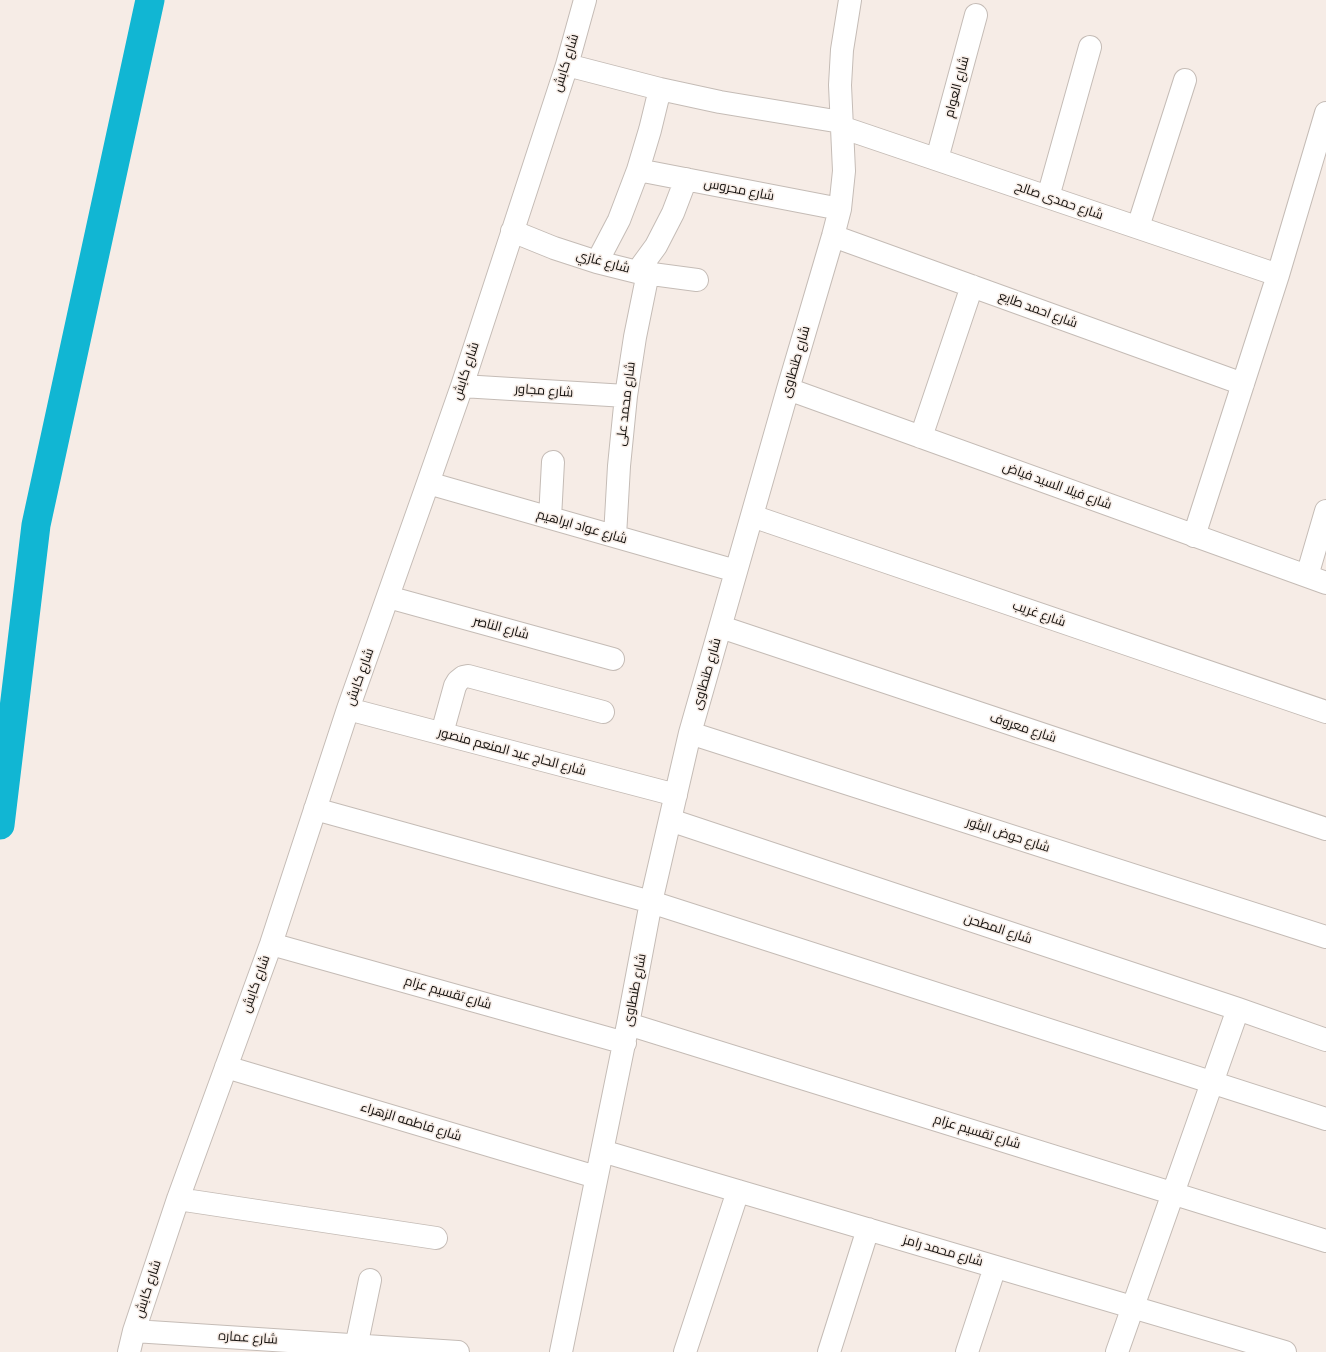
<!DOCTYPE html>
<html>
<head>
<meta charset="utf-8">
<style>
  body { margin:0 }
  canvas { display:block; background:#f6ece6 }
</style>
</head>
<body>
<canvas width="1326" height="1352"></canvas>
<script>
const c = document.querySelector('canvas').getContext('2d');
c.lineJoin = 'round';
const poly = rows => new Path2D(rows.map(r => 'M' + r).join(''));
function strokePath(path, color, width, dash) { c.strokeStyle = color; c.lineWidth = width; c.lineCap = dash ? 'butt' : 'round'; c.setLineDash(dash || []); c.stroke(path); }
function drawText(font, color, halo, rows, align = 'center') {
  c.font = font + ' Karla,Cairo,sans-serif'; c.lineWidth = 3; c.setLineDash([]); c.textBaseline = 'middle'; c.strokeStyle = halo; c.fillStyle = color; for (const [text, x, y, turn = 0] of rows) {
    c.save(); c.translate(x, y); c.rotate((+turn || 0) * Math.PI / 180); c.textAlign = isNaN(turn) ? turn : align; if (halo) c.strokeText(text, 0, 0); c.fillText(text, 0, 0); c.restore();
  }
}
const canal = poly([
  [0,825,36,525,150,0]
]);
const minor = poly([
  [567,65,660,89,720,102,841,122],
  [841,127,1278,275],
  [937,159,976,15],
  [638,170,840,209],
  [1048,197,1090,47],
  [1138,227,1185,80],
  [512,231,554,248,597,262,637,272,697,280],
  [833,236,1243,384],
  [597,262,619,220,638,170,650,130,660,89],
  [637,272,656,246,673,213,686,179],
  [462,386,626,396],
  [788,389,1326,583],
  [921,437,972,286],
  [428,483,736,571],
  [752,516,1326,712],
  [550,518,553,462],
  [615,536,619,466,626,396,635,337,648,273],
  [1194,536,1278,275,1326,113],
  [1307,576,1326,511],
  [388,597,613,659],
  [721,627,1326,829],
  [348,709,676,795],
  [442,733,455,686,458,681,463,677,468,676,603,712],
  [690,733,1326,937],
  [315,809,651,902,1326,1119],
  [670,820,1238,1009,1326,1040],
  [271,944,625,1043],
  [628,1024,1326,1241],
  [226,1067,596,1177],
  [602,1151,1285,1352],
  [178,1199,436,1238],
  [134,1331,458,1352],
  [129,1352,134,1331,178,1199,271,944,348,709,428,483,462,386,567,65,585,0],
  [355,1352,370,1280],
  [561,1352,628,1024,651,902,690,733,788,389,833,236,840,209,844,171,840,85,842,50,850,0],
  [685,1352,738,1191],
  [829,1352,868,1229],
  [967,1352,995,1267],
  [1117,1352,1238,1009]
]);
const streetNames = [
  ["شارع كابش",566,63,-73],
  ["شارع العوام",957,87,-75],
  ["شارع محروس",739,190,11],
  ["شارع حمدى صالح",1059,201,19],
  ["شارع غازي",603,262,15],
  ["شارع احمد طايع",1038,310,20],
  ["شارع طنطاوى",796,362,-74],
  ["شارع كابش",466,371,-72],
  ["شارع مجاور",544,391,4],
  ["شارع محمد على",626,404,-83],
  ["شارع فيلا السيد فياض",1057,486,20],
  ["شارع عواد ابراهيم",582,527,16],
  ["شارع غريب",1039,614,19],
  ["شارع الناصر",501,628,15],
  ["شارع طنطاوى",707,674,-74],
  ["شارع كابش",360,677,-70],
  ["شارع معروف",1023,728,18],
  ["شارع الحاج عبد المنعم منصور",512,752,15],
  ["شارع حوض البثور",1008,835,18],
  ["شارع المطحن",998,929,18],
  ["شارع كابش",256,984,-70],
  ["شارع طنطاوى",635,990,-79],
  ["شارع تقسيم عزام",448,993,16],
  ["شارع فاطمه الزهراء",411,1122,17],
  ["شارع تقسيم عزام",977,1132,17],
  ["شارع محمد رامز",943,1251,16],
  ["شارع كابش",148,1289,-72],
  ["شارع عماره",248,1338,4]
];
strokePath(canal, '#11b6d3', 29);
strokePath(minor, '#c5bcb6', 24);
strokePath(minor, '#fff', 22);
drawText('13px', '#110e0b', '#f6ece6', streetNames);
</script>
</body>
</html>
